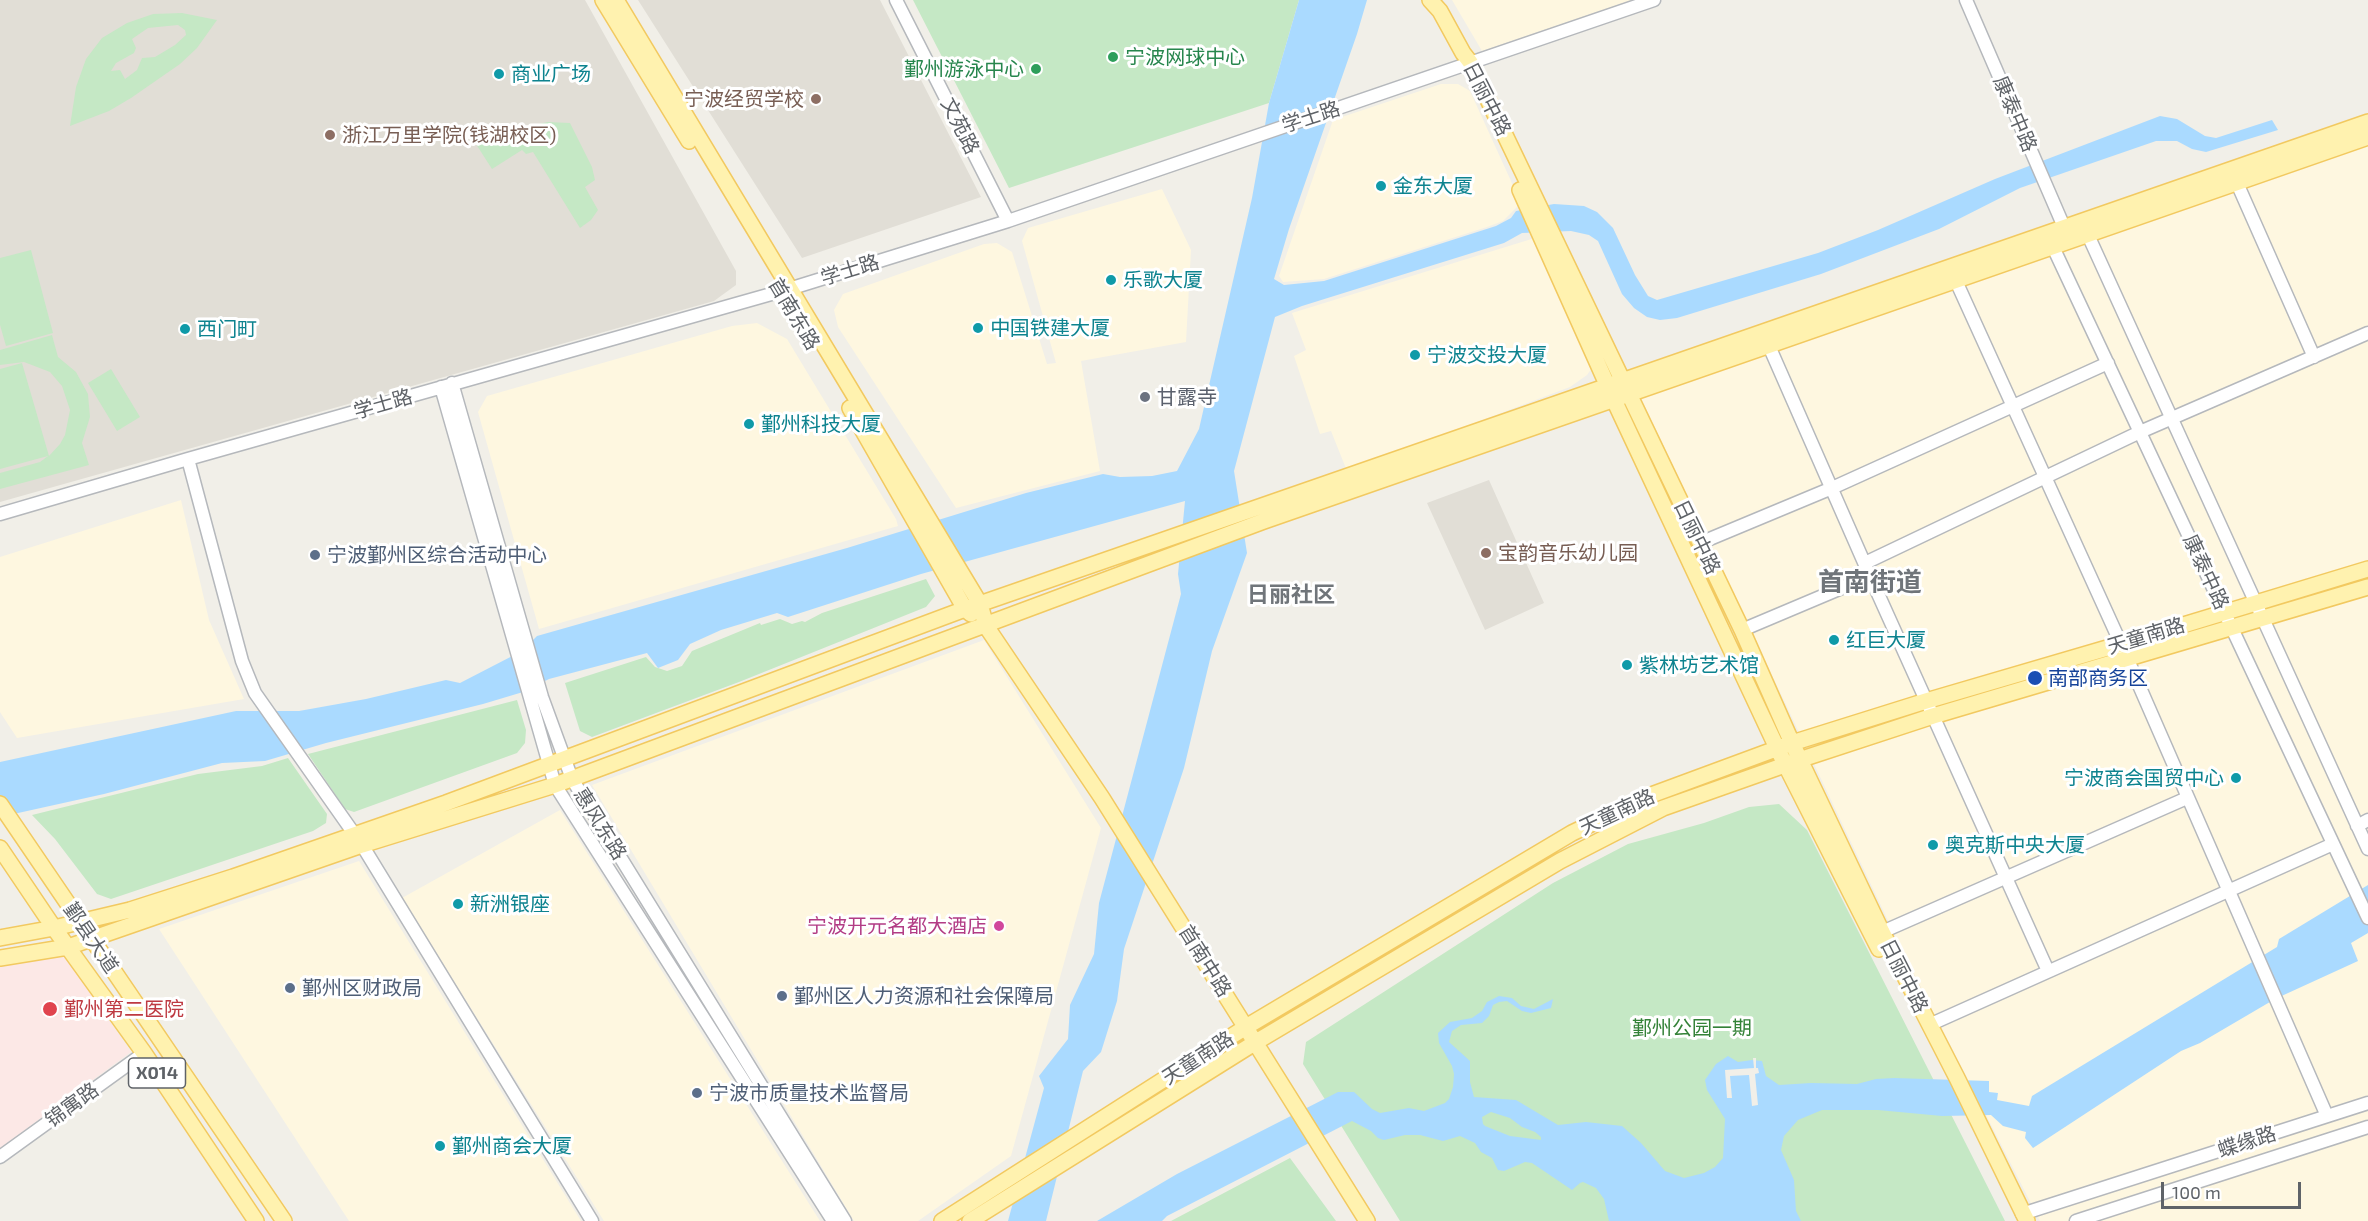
<!DOCTYPE html>
<html>
<head>
<meta charset="utf-8">
<style>
  body { margin:0 }
  #map { position:relative; width:2368px; height:1221px; overflow:hidden; background:#f1efe8; font-family:"Exo 2",sans-serif }
  canvas { display:block }
  .scale { position:absolute; left:2161px; top:1182px; width:140px; height:27px; box-sizing:border-box; border:3px solid #5f6368; border-top:0; padding-left:8px; font-size:18px; line-height:21px; white-space:nowrap; color:#5f6368; -webkit-text-stroke:4px #fff; paint-order:stroke }
</style>
</head>
<body>
<div id="map">
<canvas width="2368" height="1221"></canvas>
<div class="scale">100 m</div>
</div>
<script>
const c = document.querySelector('canvas').getContext('2d');
c.lineJoin = 'round';
function fillPath(path, color) { c.fillStyle = color; c.fill(path, 'evenodd'); }
const poly = rows => new Path2D(rows.map(r => 'M' + r).join(''));
function strokePath(path, color, width, dash) { c.strokeStyle = color; c.lineWidth = width; c.lineCap = dash ? 'butt' : 'round'; c.setLineDash(dash || []); c.stroke(path); }
function drawText(font, color, halo, rows, align = 'center') {
  c.font = font + ' "Exo 2","Noto Sans SC",sans-serif'; c.lineWidth = 6; c.setLineDash([]); c.textBaseline = 'middle'; c.strokeStyle = halo; c.fillStyle = color; for (const [text, x, y, turn = 0] of rows) {
    c.save(); c.translate(x, y); c.rotate((+turn || 0) * Math.PI / 180); c.textAlign = isNaN(turn) ? turn : align; if (halo) c.strokeText(text, 0, 0); c.fillText(text, 0, 0); c.restore();
  }
}
const commercial = poly([
  [1452,0,1632,0,1482,51],
  [1441,84,1458,84,1470,91,1521,203,1503,221,1487,227,1324,279,1283,282,1279,276,1333,120],
  [2368,144,2368,1221,2040,1221,1901,948,1641,398],
  [1162,189,1191,250,1186,342,1081,361,1100,471,956,508,838,327,834,310,843,294,984,244,997,243,1012,252,1047,364,1056,363,1022,241,1028,228],
  [1538,237,1592,368,1587,375,1570,387,1347,471,1331,431,1320,434,1294,356,1306,350,1292,313],
  [757,323,787,339,896,519,898,526,539,629,478,412,487,396,732,326],
  [181,500,209,620,244,699,17,738,0,712,0,557],
  [984,640,1101,828,1011,1156,918,1221,854,1221,592,785],
  [560,810,820,1221,604,1221,402,898],
  [359,861,581,1221,349,1221,159,929]
]);
const education = poly([
  [0,0,585,0,736,271,736,285,714,301,0,502],
  [638,0,880,0,981,197,802,258],
  [1489,480,1544,603,1485,630,1427,503]
]);
const medical = poly([
  [64,955,131,1052,0,1148,0,965]
]);
const green = poly([
  [913,0,1299,0,1269,103,1009,188],
  [182,13,217,20,197,48,180,64,131,98,109,111,70,126,76,87,86,59,102,38,127,23,153,14],
  [178,25,185,30,186,35,175,45,155,57,142,58,137,70,125,79,120,70,111,71,116,63,134,53,136,48,132,39,148,28],
  [548,122,570,123,592,167,595,180,585,187,598,210,591,220,580,228,533,152,526,154,522,150,492,169,474,141,476,138],
  [31,250,53,333,6,346,0,325,0,258],
  [52,335,58,357,76,372,88,394,90,417,82,443,89,465,0,489,0,473,40,462,48,456,0,469,0,369,22,363,49,456,60,444,65,435,70,410,62,386,50,372,24,362,0,365,0,350],
  [111,369,140,417,117,431,88,383],
  [926,579,935,596,926,607,739,682,592,737,580,731,565,683,646,657,655,667,667,671,682,666,692,651,760,623,761,625,780,619,792,624,802,621,805,622,822,613],
  [517,700,526,730,525,743,517,753,354,812,345,809,308,754],
  [288,758,327,814,326,823,313,831,111,899,97,894,55,839,32,815,198,774,262,766],
  [1779,804,1807,830,2005,1221,1400,1221,1303,1064,1306,1042,1553,883,1628,844,1704,823,1749,807],
  [1290,1158,1336,1221,1171,1221]
]);
const water = poly([
  [1299,0,1367,0,1357,34,1289,229,1274,279,1284,285,1324,281,1496,226,1511,218,1516,211,1554,204,1584,206,1597,212,1613,228,1635,275,1648,296,1657,300,1818,253,1878,230,1995,179,2160,116,2177,119,2205,136,2216,138,2272,120,2278,130,2206,152,2192,149,2177,141,2156,141,2020,188,1939,229,1821,274,1677,318,1660,320,1647,317,1634,308,1622,294,1598,241,1589,235,1571,231,1522,233,1504,243,1302,306,1275,317,1234,471,1247,553,1212,651,1184,768,1124,949,1117,1001,1101,1052,1083,1071,1046,1221,1008,1221,1044,1088,1039,1076,1068,1039,1070,1005,1094,954,1099,903,1181,594,1178,574,1185,501,921,574,788,617,777,613,721,630,690,644,678,660,658,668,647,653,549,679,523,692,483,704,326,743,265,761,222,763,104,794,0,817,0,762,236,711,299,711,366,699,446,680,460,683,522,651,537,636,847,548,1026,493,1103,474,1120,477,1152,476,1177,471,1199,429,1252,198,1269,103],
  [2368,885,2368,933,2351,943,2358,961,2275,999,2200,1043,2181,1051,2033,1148,2025,1138,2026,1132,2003,1126,1991,1115,1942,1116,1878,1110,1822,1110,1798,1120,1784,1136,1781,1150,1794,1180,1796,1211,1801,1221,1609,1221,1604,1199,1596,1188,1583,1182,1580,1183,1572,1190,1532,1163,1525,1162,1504,1171,1498,1170,1492,1158,1481,1152,1475,1143,1460,1136,1443,1141,1420,1135,1405,1135,1384,1140,1378,1138,1371,1131,1352,1121,1167,1216,1162,1221,1097,1221,1177,1174,1338,1092,1354,1092,1372,1109,1380,1113,1409,1108,1424,1111,1445,1103,1449,1099,1453,1087,1454,1074,1452,1066,1439,1043,1438,1033,1450,1022,1472,1018,1482,1011,1487,1002,1499,996,1512,998,1521,1006,1534,1009,1553,999,1551,1008,1531,1013,1522,1011,1507,1001,1499,1002,1493,1005,1489,1016,1482,1023,1461,1025,1452,1031,1449,1042,1470,1061,1470,1082,1474,1097,1516,1100,1558,1125,1586,1122,1622,1126,1641,1143,1665,1171,1684,1178,1704,1173,1715,1167,1723,1158,1725,1119,1707,1090,1705,1080,1716,1064,1728,1056,1738,1062,1752,1060,1762,1061,1766,1076,1779,1085,1811,1083,1857,1084,1876,1079,1894,1078,1989,1081,1989,1092,1998,1093,1997,1100,2029,1106,2032,1096,2277,947,2279,939],
  [1491,1112,1510,1118,1522,1127,1535,1132,1541,1137,1541,1140,1510,1136,1485,1126,1483,1124,1482,1117]
]);
const pier = poly([
  [1753,1058,1756,1058,1756,1068,1758,1068,1759,1073,1755,1074,1758,1105,1752,1106,1749,1075,1730,1076,1732,1098,1727,1098,1725,1070,1754,1068]
]);
const minor = poly([
  [896,0,1008,221],
  [1966,0,2064,227,2088,235,2368,849],
  [2237,183,2314,357],
  [2058,239,2053,247,2368,918],
  [1956,281,2121,644,2327,1116],
  [1769,346,1870,576,2048,971],
  [452,383,542,697,572,779,845,1221],
  [441,387,555,785,833,1221],
  [188,459,242,661,255,693,362,845,592,1221],
  [0,514,188,459,789,289,1008,221,1654,0],
  [1700,543,1832,488,2108,363],
  [1865,563,2140,432,2368,333],
  [1742,630,1870,576],
  [2357,826,2368,820],
  [1882,932,2187,798],
  [1929,1025,2333,844],
  [0,1157,144,1053],
  [2022,1214,2368,1103],
  [2076,1221,2368,1127]
]);
const major = poly([
  [603,0,689,141],
  [616,0,980,604,986,626,1102,798,1367,1221],
  [1430,0,1440,11,1463,53,1470,62,1742,630,1792,743,1882,932,1957,1078,2027,1221],
  [1520,190,1614,400,1777,748,1879,949],
  [850,408,965,609,971,614],
  [0,804,284,1221],
  [0,848,54,928,144,1053,256,1221],
  [0,938,54,928,130,910,233,877,446,803,965,609,2368,122],
  [0,958,68,947,362,845,555,785,1264,521,2368,137],
  [942,1221,1246,1027,1572,833,1654,794,1792,743,1926,701,2121,644,2368,569],
  [970,1221,1256,1042,1560,861,1663,808,1799,760,1933,716,2368,587]
]);
const markers = [
  [1113,57,6,"#2e9e5b"],
  [1036,69,6,"#2e9e5b"],
  [499,74,6,"#0f9aa8"],
  [816,99,6,"#8d6e63"],
  [330,135,6,"#8d6e63"],
  [1381,186,6,"#0f9aa8"],
  [1111,280,6,"#0f9aa8"],
  [978,328,6,"#0f9aa8"],
  [185,329,6,"#0f9aa8"],
  [1415,355,6,"#0f9aa8"],
  [1145,397,6,"#6b7280"],
  [749,424,6,"#0f9aa8"],
  [1486,553,6,"#8d6e63"],
  [315,555,6,"#5c6f8a"],
  [1834,640,6,"#0f9aa8"],
  [1627,665,6,"#0f9aa8"],
  [2035,678,8,"#1a4fb4"],
  [2236,778,6,"#0f9aa8"],
  [1933,845,6,"#0f9aa8"],
  [458,904,6,"#0f9aa8"],
  [999,926,6,"#d1479c"],
  [290,988,6,"#5c6f8a"],
  [782,996,6,"#5c6f8a"],
  [50,1009,8,"#e0444e"],
  [697,1093,6,"#5c6f8a"],
  [440,1146,6,"#0f9aa8"]
];
const shields = [
  [157,1073,57]
];
const shieldNames = [
  ["X014",157,1073]
];
const leisureNames = [
  ["宁波网球中心",1125,57],
  ["鄞州游泳中心",1024,69,"right"]
];
const cultureNames = [
  ["商业广场",511,74],
  ["金东大厦",1393,186],
  ["乐歌大厦",1123,280],
  ["中国铁建大厦",990,328],
  ["西门町",197,329],
  ["宁波交投大厦",1427,355],
  ["鄞州科技大厦",761,424],
  ["红巨大厦",1846,640],
  ["紫林坊艺术馆",1639,665],
  ["宁波商会国贸中心",2224,778,"right"],
  ["奥克斯中央大厦",1945,845],
  ["新洲银座",470,904],
  ["鄞州商会大厦",452,1146]
];
const educationNames = [
  ["宁波经贸学校",804,99,"right"],
  ["浙江万里学院(钱湖校区)",342,135],
  ["宝韵音乐幼儿园",1498,553]
];
const streetNames = [
  ["日丽中路",1487,99,63],
  ["康泰中路",2015,114,67],
  ["学士路",1311,117,-18],
  ["文苑路",960,126,63],
  ["学士路",850,270,-17],
  ["首南东路",794,314,59],
  ["学士路",383,404,-16],
  ["日丽中路",1697,537,64],
  ["康泰中路",2206,572,65],
  ["天童南路",2146,636,-17],
  ["天童南路",1617,812,-25],
  ["惠风东路",600,824,58],
  ["鄞县大道",91,938,56],
  ["首南中路",1205,961,58],
  ["日丽中路",1904,976,63],
  ["天童南路",1198,1058,-33],
  ["锦寓路",72,1105,-36],
  ["蝶缘路",2247,1142,-18]
];
const worshipNames = [
  ["甘露寺",1157,397]
];
const serviceNames = [
  ["宁波鄞州区综合活动中心",327,555],
  ["鄞州区财政局",302,988],
  ["鄞州区人力资源和社会保障局",794,996],
  ["宁波市质量技术监督局",709,1093]
];
const transitNames = [
  ["南部商务区",2048,678]
];
const hotelNames = [
  ["宁波开元名都大酒店",987,926]
];
const healthNames = [
  ["鄞州第二医院",64,1009]
];
const parkNames = [
  ["鄞州公园一期",1692,1028]
];
const quarterNames = [
  ["日丽社区",1291,595]
];
const districtNames = [
  ["首南街道",1870,582]
];
fillPath(commercial, '#fef7e0');
fillPath(education, '#e1ded6');
fillPath(medical, '#fce8e6');
fillPath(green, '#c5e8c5');
fillPath(water, '#aadaff');
fillPath(pier, '#f1efe8');
strokePath(minor, '#b5b8bc', 15);
strokePath(major, '#f2c960', 18);
strokePath(minor, '#fff', 12);
strokePath(major, '#fff2af', 15);
for (const [x, y, r, color] of markers) { const dot = new Path2D(); dot.arc(x, y, r, 0, 2 * Math.PI); c.fillStyle = color; c.fill(dot); strokePath(dot, '#fff', 2); }
for (const [x, y, w] of shields) { const box = new Path2D(); box.roundRect(x - w / 2, y - 15, w, 30, 4.5); c.fillStyle = '#fff'; c.fill(box); strokePath(box, '#5f6368', 1.5); }
drawText('bold 18px', '#5f6368', null, shieldNames);
drawText('20px', '#27864d', '#fff', leisureNames, 'left');
drawText('20px', '#0d838f', '#fff', cultureNames, 'left');
drawText('20px', '#785e54', '#fff', educationNames, 'left');
drawText('20px', '#5f6368', '#fff', streetNames);
drawText('20px', '#5b616d', '#fff', worshipNames, 'left');
drawText('20px', '#4e5e75', '#fff', serviceNames, 'left');
drawText('20px', '#164399', '#fff', transitNames, 'left');
drawText('20px', '#b23c85', '#fff', hotelNames, 'right');
drawText('20px', '#be3a42', '#fff', healthNames, 'left');
drawText('20px', '#348238', '#fff', parkNames);
drawText('bold 22px', '#70757a', '#fff', quarterNames);
drawText('bold 26px', '#70757a', '#fff', districtNames);
</script>
</body>
</html>
